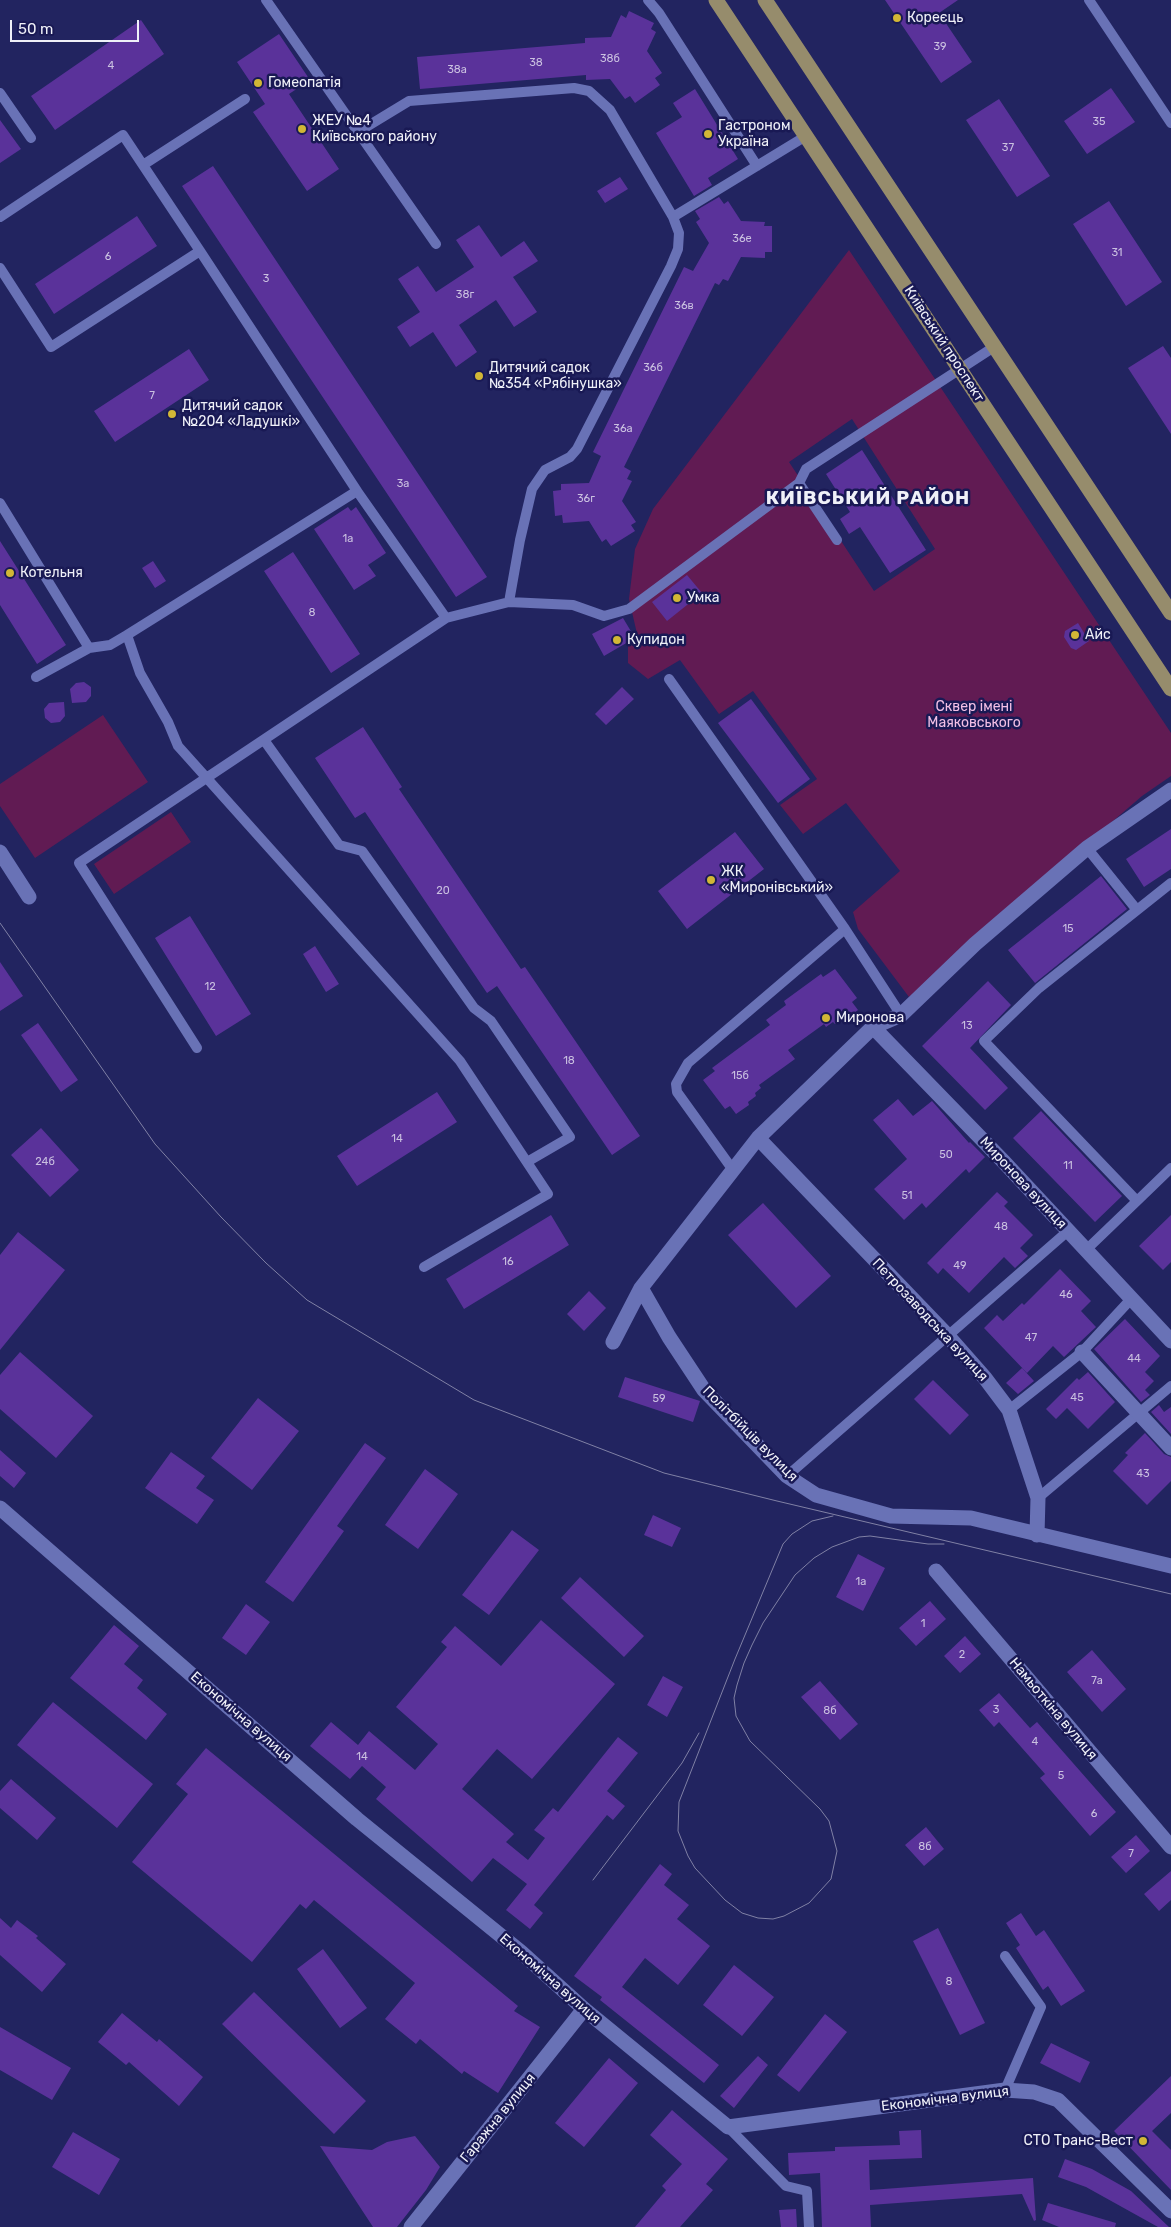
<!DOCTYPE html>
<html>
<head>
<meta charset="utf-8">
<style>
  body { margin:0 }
  #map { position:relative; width:1171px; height:2227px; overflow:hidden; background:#222460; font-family:Rubik,sans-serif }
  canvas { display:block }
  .scale { position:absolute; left:10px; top:20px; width:129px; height:22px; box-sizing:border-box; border:2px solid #eff0f8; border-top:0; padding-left:6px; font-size:15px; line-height:18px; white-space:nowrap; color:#eff0f8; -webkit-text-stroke:4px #191954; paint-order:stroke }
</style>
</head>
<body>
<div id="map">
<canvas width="1171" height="2227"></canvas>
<div class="scale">50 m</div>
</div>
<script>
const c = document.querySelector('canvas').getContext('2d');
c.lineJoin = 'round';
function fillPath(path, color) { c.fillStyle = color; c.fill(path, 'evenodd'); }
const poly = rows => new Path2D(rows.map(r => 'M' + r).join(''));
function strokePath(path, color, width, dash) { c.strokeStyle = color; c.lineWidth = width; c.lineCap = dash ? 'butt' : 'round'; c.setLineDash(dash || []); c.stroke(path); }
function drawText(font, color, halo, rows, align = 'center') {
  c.font = font + ' Rubik,sans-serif'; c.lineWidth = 5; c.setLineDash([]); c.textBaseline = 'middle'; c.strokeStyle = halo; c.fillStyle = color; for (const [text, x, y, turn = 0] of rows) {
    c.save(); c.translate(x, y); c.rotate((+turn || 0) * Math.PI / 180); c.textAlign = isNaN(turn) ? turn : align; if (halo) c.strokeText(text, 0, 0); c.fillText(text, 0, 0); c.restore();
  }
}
const green = poly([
  [849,250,1171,733,1171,776,1142,796,909,997,858,929,853,912,900,871,846,803,803,834,780,805,817,779,753,691,719,714,680,660,648,679,628,663,628,645,638,638,629,599,635,549,653,509],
  [852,419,935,549,874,591,789,462],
  [103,715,148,782,35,858,0,806,0,784],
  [171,812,191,842,114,894,94,864]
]);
const building = poly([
  [885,0,958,0,939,13,972,62,941,83],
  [629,11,654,23,651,29,656,32,647,51,662,73,655,78,660,85,635,103,630,96,625,99,610,79,586,80,586,75,420,89,417,57,585,43,585,38,611,37,621,15,626,18],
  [141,20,164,54,55,130,31,96],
  [279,34,310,80,289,94,339,169,307,191,253,112,265,104,237,62],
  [1111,88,1135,122,1087,154,1064,121],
  [695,89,738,159,708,178,712,185,694,196,656,133,682,117,673,103],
  [999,99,1050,176,1017,197,966,120],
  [0,120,21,149,0,163],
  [213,166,487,577,456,597,182,186],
  [620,177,628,189,605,203,597,191],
  [719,197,724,204,728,201,741,221,765,222,764,226,772,226,772,252,765,252,765,258,741,257,728,281,723,279,719,285,715,283,624,467,631,471,627,479,632,481,622,501,636,522,631,525,635,531,611,546,606,539,602,542,589,521,563,523,562,515,555,516,553,491,561,490,561,484,589,483,601,456,593,452,684,267,693,271,709,243,696,222,700,219,695,211],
  [1109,201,1162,282,1126,306,1073,224],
  [137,216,157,246,54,314,35,284],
  [479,225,501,257,524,241,538,261,513,277,537,312,514,327,496,300,459,325,477,352,456,367,433,332,410,347,397,327,420,312,398,279,418,266,436,292,474,267,456,240],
  [1163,346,1171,358,1171,434,1128,368],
  [189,349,209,380,115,442,94,411],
  [862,450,926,550,890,573,860,527,849,534,840,519,850,512,826,474],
  [348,507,351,511,356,507,386,553,368,565,376,576,354,590,314,529],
  [0,541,66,645,37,664,0,605],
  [293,552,360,654,331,673,264,571],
  [153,561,166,581,155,588,142,568],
  [687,575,702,593,667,621,652,602],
  [623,618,635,638,604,656,592,634],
  [1078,623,1089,641,1076,650,1071,648,1064,637,1065,631],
  [84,682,91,687,91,696,86,702,72,703,70,689,76,683],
  [622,687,634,699,606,725,595,714],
  [751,699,810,779,778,803,718,723],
  [64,702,65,716,60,722,51,723,45,718,44,709,49,703],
  [363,727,402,787,399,789,521,969,525,967,640,1136,612,1155,497,986,487,993,365,812,355,818,315,758],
  [1171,829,1171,869,1144,887,1126,859],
  [735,832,764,869,687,929,658,891],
  [1101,876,1127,909,1035,983,1008,950],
  [190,916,251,1014,216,1036,155,938],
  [315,946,339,984,326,992,303,954],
  [0,962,23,996,0,1011],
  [835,969,857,998,852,1002,858,1010,845,1020,843,1017,835,1024,833,1022,826,1027,824,1024,788,1050,795,1059,759,1085,761,1088,755,1093,756,1096,748,1102,749,1105,736,1114,730,1106,725,1109,703,1080,715,1071,712,1068,770,1025,766,1020,786,1005,784,1001,821,974,823,977],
  [988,981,1011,1005,970,1048,1008,1088,985,1110,922,1046],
  [38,1023,78,1080,61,1092,21,1035],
  [437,1092,457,1122,357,1186,337,1156],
  [898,1099,913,1116,932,1101,969,1143,970,1142,985,1157,969,1173,966,1169,926,1208,922,1203,904,1220,874,1189,907,1159,873,1120],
  [1041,1111,1122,1196,1095,1222,1013,1138],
  [41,1128,79,1170,50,1197,11,1155],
  [997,1192,1008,1202,1004,1206,1033,1235,1020,1248,1028,1256,1015,1268,1004,1257,969,1293,943,1268,938,1274,927,1263],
  [763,1203,831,1276,796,1308,728,1235],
  [551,1215,569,1245,464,1309,446,1279],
  [1171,1215,1171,1262,1163,1270,1139,1246],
  [18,1232,65,1270,0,1350,0,1255],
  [1060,1269,1091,1301,1081,1311,1096,1327,1064,1357,1053,1346,1027,1373,984,1328,997,1315,1003,1321,1022,1303,1024,1305],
  [589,1291,606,1308,584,1331,567,1314],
  [1125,1319,1160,1356,1145,1372,1154,1381,1145,1390,1150,1395,1141,1402,1094,1349],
  [20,1352,93,1416,56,1458,0,1409,0,1375],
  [1022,1368,1034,1381,1018,1394,1006,1383],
  [1088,1372,1115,1402,1088,1429,1067,1408,1056,1419,1046,1409,1077,1378,1079,1380],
  [625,1377,700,1401,693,1422,618,1397],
  [933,1380,969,1415,950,1435,914,1399],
  [258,1398,299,1431,252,1490,211,1458],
  [1159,1405,1164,1412,1171,1407,1171,1434,1151,1412],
  [1145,1433,1164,1454,1171,1457,1171,1481,1147,1505,1113,1471,1128,1455,1125,1453],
  [365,1443,386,1458,337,1526,344,1531,293,1602,265,1582],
  [0,1450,26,1473,14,1488,0,1476],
  [171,1452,205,1476,196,1488,214,1500,197,1524,145,1488],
  [425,1469,458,1494,418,1549,385,1525],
  [653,1515,681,1528,672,1547,644,1535],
  [512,1530,539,1550,489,1615,462,1595],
  [858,1554,885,1568,863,1611,836,1597],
  [580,1577,644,1636,624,1657,561,1598],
  [930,1601,946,1619,916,1646,899,1628],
  [246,1604,270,1622,246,1655,222,1638],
  [541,1620,615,1684,532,1779,497,1749,462,1789,514,1834,506,1842,528,1860,545,1838,534,1830,553,1808,558,1812,618,1737,638,1753,607,1791,625,1806,613,1820,607,1815,534,1905,543,1913,530,1929,506,1910,527,1884,493,1858,472,1882,376,1799,386,1787,362,1766,350,1779,310,1746,331,1722,358,1745,369,1731,415,1770,438,1744,396,1707,447,1647,441,1642,455,1626,501,1666],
  [114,1625,139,1646,124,1664,143,1680,137,1688,167,1714,146,1740,70,1678],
  [965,1636,981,1654,960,1673,944,1656],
  [1092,1650,1126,1689,1102,1712,1067,1672],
  [663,1676,683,1687,667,1717,647,1705],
  [820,1681,858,1724,840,1740,801,1697],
  [999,1693,1030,1728,1037,1722,1116,1812,1090,1836,1040,1778,1045,1774,999,1722,994,1727,979,1710],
  [53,1702,153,1784,117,1828,17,1745],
  [206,1748,518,2006,514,2011,540,2027,498,2093,464,2071,462,2074,420,2039,416,2044,385,2019,415,1983,314,1900,306,1909,300,1904,252,1962,132,1862,188,1794,176,1784],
  [11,1779,56,1818,37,1840,0,1808,0,1791],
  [926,1827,944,1849,924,1866,905,1845],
  [1136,1835,1150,1851,1126,1873,1111,1857],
  [660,1864,672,1874,664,1885,689,1905,677,1919,710,1946,678,1985,645,1958,622,1987,719,2065,704,2083,600,2000,602,1997,574,1976],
  [1171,1871,1171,1900,1159,1911,1144,1894],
  [1021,1913,1036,1936,1044,1930,1085,1991,1061,2006,1048,1986,1043,1990,1016,1948,1020,1945,1006,1923],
  [0,1918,11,1928,17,1920,38,1936,36,1938,66,1964,42,1992,0,1955],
  [938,1928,985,2023,960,2035,913,1941],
  [323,1949,367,2008,340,2028,297,1969],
  [734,1965,774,1997,742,2036,703,2005],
  [254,1992,366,2101,334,2134,222,2024],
  [122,2013,157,2042,159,2039,203,2077,179,2106,129,2062,126,2065,98,2042],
  [825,2014,847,2032,799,2092,777,2075],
  [0,2027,71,2068,52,2100,0,2070],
  [1051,2043,1090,2062,1080,2083,1040,2063],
  [758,2056,768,2065,734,2108,720,2096],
  [609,2058,638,2083,584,2147,555,2123],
  [1171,2076,1171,2113,1152,2131,1171,2150,1171,2190,1114,2131],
  [672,2110,728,2159,706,2184,713,2190,680,2227,635,2227,666,2190,662,2186,682,2164,650,2135],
  [921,2130,922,2158,869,2160,870,2190,1033,2178,1036,2220,1034,2221,1022,2194,870,2205,871,2227,822,2227,820,2173,789,2175,788,2153,835,2151,835,2147,900,2145,899,2131],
  [73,2132,120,2159,99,2195,52,2167],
  [415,2136,440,2167,426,2190,397,2227,373,2227,320,2146,372,2150,387,2142],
  [1065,2159,1092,2169,1131,2191,1169,2227,1158,2227,1086,2187,1058,2177],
  [1048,2203,1116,2223,1115,2227,1059,2227,1042,2220],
  [796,2209,797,2227,781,2227,779,2210]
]);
const service = poly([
  [266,0,436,244],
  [648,0,659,13,757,166],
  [1089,0,1171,123],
  [0,93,31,138],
  [143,165,245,99],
  [0,217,123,135,200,251],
  [673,217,806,136],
  [0,268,51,347,200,251,357,491,446,618,509,602,520,540,532,489,545,470,570,457,577,449,671,266,678,249,679,233,673,217,610,110,589,91,574,88,409,101,358,132],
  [799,483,806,469,994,347],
  [357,491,127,635,140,673,168,722,178,746,460,1061,548,1194,424,1267],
  [0,503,89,648],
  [509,602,573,605,604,616,629,609,799,483,837,540],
  [36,677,89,648,110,645,127,635],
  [669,679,845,929,901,1015],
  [264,740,339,845,362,851,474,1008,491,1021,570,1137,527,1162],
  [1087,848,1137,910],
  [1171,883,1039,988,984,1041,1137,1201,1171,1168],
  [197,1048,79,863,446,618],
  [733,1170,677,1092,676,1084,688,1063,845,929],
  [1086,1250,1137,1201],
  [1009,1410,1082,1352,1132,1298],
  [787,1476,1068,1231],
  [1038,1498,1171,1386],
  [1005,2090,1041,2007,1005,1956],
  [728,2127,786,2186,807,2191,809,2227]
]);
const minor = poly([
  [0,852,29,897],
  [873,1027,1004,1162,1171,1341],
  [758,1138,948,1336,985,1378,1009,1410,1038,1498,1037,1535],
  [641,1288,669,1337,704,1390,787,1476,816,1495,891,1516,971,1518,1171,1566],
  [613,1342,641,1288,758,1138,873,1027,901,1015,975,944,1087,848,1171,790],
  [1082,1352,1171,1448],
  [936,1571,1171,1847],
  [411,2227,584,2009]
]);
const tertiary = poly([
  [0,1508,357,1819,521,1952,584,2009,728,2127,1005,2090,1034,2092,1058,2100,1171,2211]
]);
const primary = poly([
  [716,0,1171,689],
  [765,0,1171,613]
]);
const tram = poly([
  [0,923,155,1144,221,1217,266,1263,307,1300,474,1400,664,1473,777,1501,1171,1594],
  [833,1516,812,1521,792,1534,783,1544,735,1659,679,1802,678,1831,688,1856,695,1868,725,1900,742,1913,758,1918,773,1919,784,1916,809,1903,831,1879,837,1851,829,1821,820,1809,750,1741,736,1716,734,1698,737,1685,744,1663,752,1645,763,1623,795,1575,814,1558,832,1547,859,1537,870,1536,928,1544,944,1544],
  [593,1880,682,1763,699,1733]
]);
const markers = [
  [897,18,5,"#d2b736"],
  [258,83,5,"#d2b736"],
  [302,129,5,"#d2b736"],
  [708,134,5,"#d2b736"],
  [479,376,5,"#d2b736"],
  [172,414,5,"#d2b736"],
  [10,573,5,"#d2b736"],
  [677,598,5,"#d2b736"],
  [1075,635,5,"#d2b736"],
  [617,640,5,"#d2b736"],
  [711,880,5,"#d2b736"],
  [826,1018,5,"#d2b736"],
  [1143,2141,5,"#d2b736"]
];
const numberNames = [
  ["39",940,47],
  ["38б",610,59],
  ["38",536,63],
  ["4",111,66],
  ["38а",457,70],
  ["35",1099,122],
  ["37",1008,148],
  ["36е",742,239],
  ["31",1117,253],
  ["6",108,257],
  ["3",266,279],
  ["38г",465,295],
  ["36в",684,306],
  ["36б",653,368],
  ["7",152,396],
  ["36а",623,429],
  ["3а",403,484],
  ["36г",586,499],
  ["1а",348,539],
  ["8",312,613],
  ["20",443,891],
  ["15",1068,929],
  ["12",210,987],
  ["13",967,1026],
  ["18",569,1061],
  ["15б",740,1076],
  ["14",397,1139],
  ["50",946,1155],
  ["24б",45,1162],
  ["11",1068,1166],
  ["51",907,1196],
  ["48",1001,1227],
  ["16",508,1262],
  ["49",960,1266],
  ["46",1066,1295],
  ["47",1031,1338],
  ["44",1134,1359],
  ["45",1077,1398],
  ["59",659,1399],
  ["43",1143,1474],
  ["1а",861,1582],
  ["1",923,1624],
  ["2",962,1655],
  ["7а",1097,1681],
  ["3",996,1710],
  ["8б",830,1711],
  ["4",1035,1742],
  ["14",362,1757],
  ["5",1061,1776],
  ["6",1094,1814],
  ["8б",925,1847],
  ["7",1131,1854],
  ["8",949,1982]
];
const poiNames = [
  ["Кореєць",907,18],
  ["Гомеопатія",268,83],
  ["ЖЕУ №4",312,121],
  ["Київського району",312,137],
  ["Гастроном",718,126],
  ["Україна",718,142],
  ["Дитячий садок",489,368],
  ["№354 «Рябінушка»",489,384],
  ["Дитячий садок",182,406],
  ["№204 «Ладушкі»",182,422],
  ["Котельня",20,573],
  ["Умка",687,598],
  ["Айс",1085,635],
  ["Купидон",627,640],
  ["ЖК",721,872],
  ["«Миронівський»",721,888],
  ["Миронова",836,1018],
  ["СТО Транс-Вест",1133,2141,"right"]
];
const streetNames = [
  ["Київський проспект",944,344,57],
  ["Миронова вулиця",1023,1183,47],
  ["Петрозаводська вулиця",930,1320,47],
  ["Політбійців вулиця",750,1434,45],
  ["Намьоткіна вулиця",1053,1709,50],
  ["Економічна вулиця",241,1717,41],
  ["Економічна вулиця",550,1979,41],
  ["Економічна вулиця",945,2099,-7],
  ["Гаражна вулиця",498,2118,-51]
];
const parkNames = [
  ["Сквер імені",974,707],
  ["Маяковського",974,723]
];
const districtNames = [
  ["КИЇВСЬКИЙ РАЙОН",868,499]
];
fillPath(green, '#611b53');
fillPath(building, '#5a329a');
strokePath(service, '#6972b6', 10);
strokePath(minor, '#6972b6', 15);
strokePath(tertiary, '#6972b6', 15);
strokePath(primary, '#968c6c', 15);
strokePath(tram, '#8081a5', 1);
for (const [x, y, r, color] of markers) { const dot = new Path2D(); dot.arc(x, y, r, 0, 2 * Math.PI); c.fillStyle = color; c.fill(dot); strokePath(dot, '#191954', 2); }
drawText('11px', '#cac0e0', null, numberNames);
drawText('14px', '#eff0f8', '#191954', poiNames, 'left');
drawText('14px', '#eff0f8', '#191954', streetNames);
drawText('14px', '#f3bfe5', '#191954', parkNames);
c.letterSpacing = '1px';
drawText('bold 19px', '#eff0f8', '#191954', districtNames);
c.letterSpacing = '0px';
</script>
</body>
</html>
